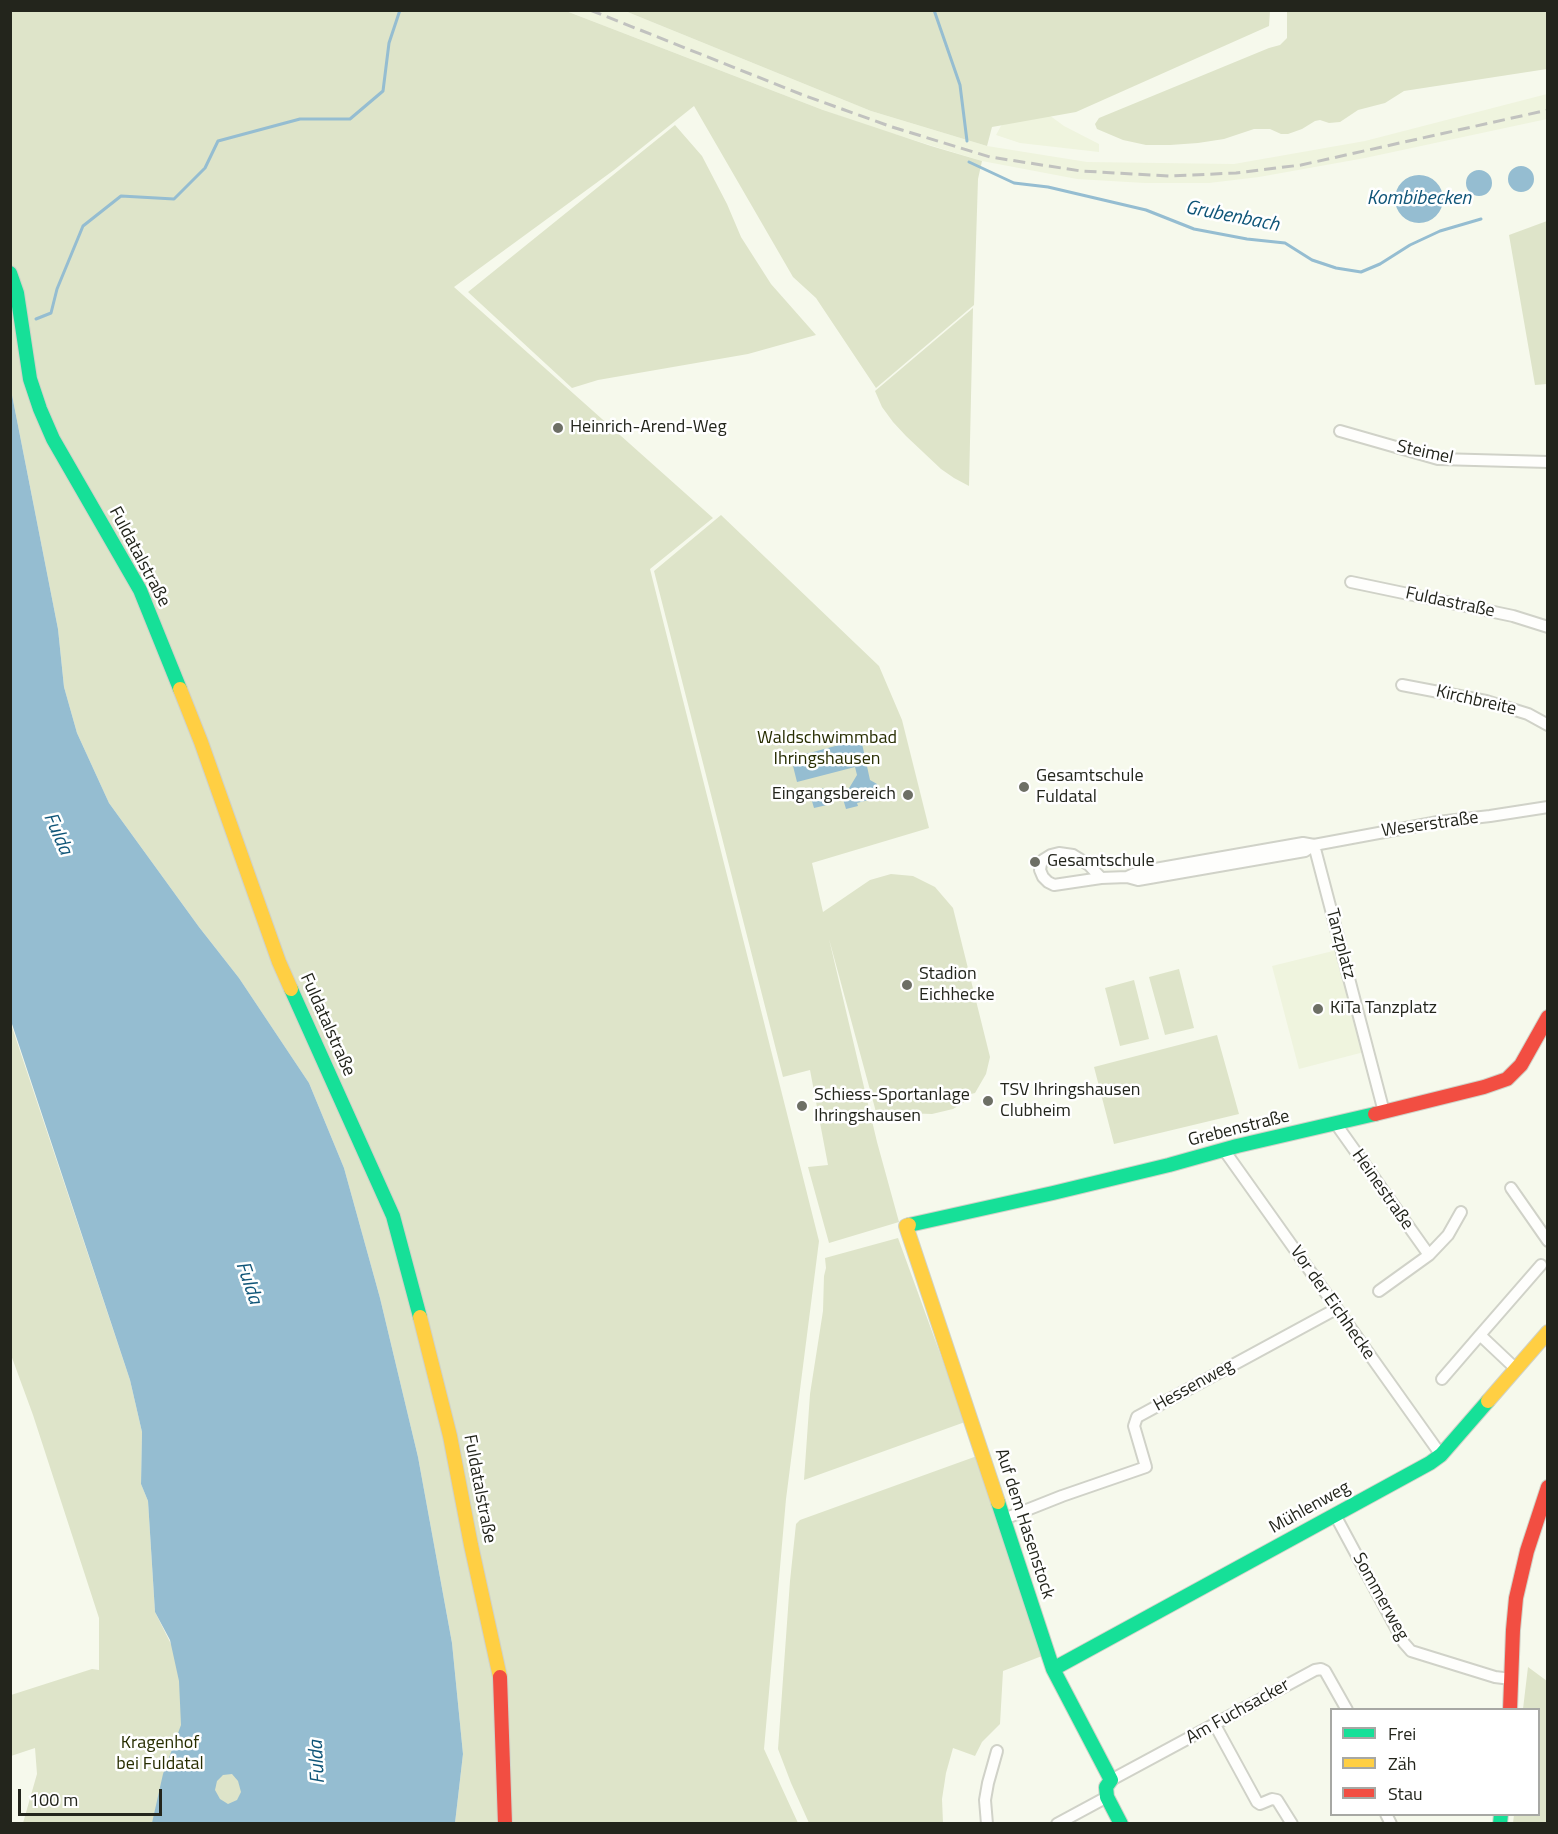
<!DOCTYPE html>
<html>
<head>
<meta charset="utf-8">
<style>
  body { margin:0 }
  #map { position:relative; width:1558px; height:1834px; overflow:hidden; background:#f6f9ec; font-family:"Titillium Web",sans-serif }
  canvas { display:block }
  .frame { position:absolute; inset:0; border:12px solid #23251c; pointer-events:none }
  .legend { position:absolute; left:1330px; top:1708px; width:210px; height:108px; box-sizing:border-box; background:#fff; border:2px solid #a7a8a4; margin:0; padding:8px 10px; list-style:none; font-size:18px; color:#23251c }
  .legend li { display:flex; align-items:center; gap:12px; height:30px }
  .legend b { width:30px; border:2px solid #a7a8a4 }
  .scale { position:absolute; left:18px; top:1789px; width:144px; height:27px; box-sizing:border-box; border:3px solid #23251c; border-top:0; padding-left:8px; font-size:18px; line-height:21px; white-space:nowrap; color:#23251c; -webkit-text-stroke:4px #fff; paint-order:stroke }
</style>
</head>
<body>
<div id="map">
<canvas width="1558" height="1834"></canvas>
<div class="frame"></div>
<ul class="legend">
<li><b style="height:8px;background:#16e098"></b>Frei</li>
<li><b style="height:8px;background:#ffcf43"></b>Zäh</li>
<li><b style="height:8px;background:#f24e42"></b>Stau</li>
</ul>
<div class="scale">100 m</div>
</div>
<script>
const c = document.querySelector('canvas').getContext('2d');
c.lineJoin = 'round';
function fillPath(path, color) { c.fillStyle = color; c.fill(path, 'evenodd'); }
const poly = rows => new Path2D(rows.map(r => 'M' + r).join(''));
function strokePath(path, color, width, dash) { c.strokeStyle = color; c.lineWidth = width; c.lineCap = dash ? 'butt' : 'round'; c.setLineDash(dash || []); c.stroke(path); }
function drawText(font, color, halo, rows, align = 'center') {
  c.font = font + ' "Titillium Web",sans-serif'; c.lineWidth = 5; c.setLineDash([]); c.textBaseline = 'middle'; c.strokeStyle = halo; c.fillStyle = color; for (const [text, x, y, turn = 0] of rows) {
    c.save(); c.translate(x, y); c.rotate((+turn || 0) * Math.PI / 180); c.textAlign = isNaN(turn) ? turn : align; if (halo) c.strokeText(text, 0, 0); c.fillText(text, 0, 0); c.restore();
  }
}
const built = poly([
  [566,11,625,11,871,111,987,146,1087,162,1234,164,1365,141,1547,94,1547,119,1365,158,1259,177,1209,183,1145,183,1077,179,982,161,871,127,823,110],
  [1019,93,1064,126,1099,144,1099,152,1020,143,996,135],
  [1337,950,1364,1052,1299,1069,1272,966]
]);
const green = poly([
  [10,11,566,11,823,110,931,146,982,161,978,179,974,305,876,388,816,298,793,277,694,106,614,170,454,287,713,518,650,569,819,1241,786,1499,764,1749,798,1823,455,1823,463,1754,452,1643,418,1457,380,1298,344,1168,309,1083,239,978,199,927,109,803,77,733,64,687,58,629,11,390],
  [625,11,1270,10,1270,11,1269,26,1076,112,992,127,987,146,871,111],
  [1287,11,1547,11,1547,69,1404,91,1385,103,1358,110,1340,122,1329,123,1320,120,1315,121,1302,129,1288,134,1281,134,1270,129,1254,129,1224,139,1198,143,1170,145,1146,145,1123,140,1097,129,1095,124,1099,118,1269,48,1280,45,1287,38],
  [675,125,702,156,727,204,741,237,771,284,816,335,748,354,598,380,572,388,468,292],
  [1547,221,1547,384,1535,385,1509,235],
  [973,308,969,486,954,478,941,469,906,436,893,422,882,407,875,391],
  [721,515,879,666,902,720,929,828,812,863,823,912,870,880,891,874,913,876,935,887,953,908,990,1057,986,1074,975,1093,971,1094,971,1098,953,1109,932,1114,876,1112,829,939,877,1142,899,1222,829,1243,808,1167,828,1165,810,1070,783,1077,654,571],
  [1179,969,1194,1028,1165,1035,1149,977],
  [1134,980,1149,1039,1120,1046,1105,988],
  [10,1021,130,1380,142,1432,141,1484,148,1501,155,1612,171,1644,293,1823,23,1823,37,1774,35,1748,11,1756,11,1695,92,1669,99,1670,99,1618,33,1415,11,1355],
  [1217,1035,1239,1114,1114,1144,1094,1067],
  [898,1238,965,1422,804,1480,810,1394,823,1311,824,1276,826,1268,825,1258],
  [977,1456,1042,1656,1003,1671,1000,1724,982,1742,975,1756,953,1748,946,1773,942,1799,943,1823,809,1823,791,1783,778,1749,790,1581,796,1524,800,1520],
  [1528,1667,1547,1681,1547,1823,1513,1823,1514,1815,1538,1814,1538,1710,1523,1709]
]);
const water = poly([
  '1508 179a13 13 0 1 1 26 0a13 13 0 1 1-26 0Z',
  '1466 183a13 13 0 1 1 26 0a13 13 0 1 1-26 0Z',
  '1395 199a24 24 0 1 1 48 0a24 24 0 1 1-48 0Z',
  [11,390,58,629,64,687,77,733,109,803,199,927,239,978,309,1083,344,1168,380,1298,418,1457,452,1643,463,1754,455,1823,152,1823,163,1774,181,1725,179,1681,170,1640,155,1612,148,1501,141,1484,142,1432,130,1380,11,1021],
  [232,1774,238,1781,241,1792,237,1800,228,1804,220,1799,215,1790,217,1781,223,1775],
  [861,739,870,780,877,784,880,797,857,803,858,806,846,809,841,792,848,790,857,775,855,767,797,782,791,758],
  [823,788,827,805,814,808,809,791]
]);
const stream = poly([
  [934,10,960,85,967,141],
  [969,162,1014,183,1048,187,1146,210,1194,229,1247,239,1285,243,1312,260,1336,268,1361,272,1380,264,1410,245,1440,231,1481,219],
  [36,319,51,313,57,289,83,226,121,196,174,199,205,168,218,141,300,119,350,119,383,91,389,43,400,10]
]);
const street = poly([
  [1340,431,1438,459,1548,462],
  [1351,582,1513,616,1548,627],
  [1402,685,1486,701,1528,714,1548,725],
  [1314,845,1384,1112],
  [1127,877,1138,872,1303,843,1314,845,1438,822,1490,816,1548,807],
  [1101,878,1089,865,1073,855,1059,853,1051,855,1043,860,1041,864,1040,870,1043,877,1048,882,1054,885,1101,878,1127,877,1138,880,1305,851,1314,845],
  [1336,1124,1429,1255],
  [1224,1150,1441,1455],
  [1511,1188,1548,1241],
  [1379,1291,1429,1255,1448,1235,1461,1212],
  [1515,1368,1480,1335,1541,1265],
  [1442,1379,1480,1335],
  [1335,1515,1404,1643,1411,1651,1495,1677,1511,1679],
  [1004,1519,1062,1496,1146,1467,1134,1426,1137,1417,1336,1309],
  [1215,1725,1257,1802,1260,1804,1272,1799,1277,1800,1292,1824],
  [1111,1780,1315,1670,1321,1669,1325,1671,1347,1710],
  [1386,1814,1391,1824],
  [987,1824,985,1800,988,1783,997,1751],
  [1057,1824,1107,1797]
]);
const fast = poly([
  [10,273,17,293,30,379,40,409,53,439,140,590,180,689],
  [291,989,393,1216,420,1317],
  [909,1225,1053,1193,1169,1165,1237,1146,1375,1114],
  [998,1502,1053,1669,1111,1780,1106,1787,1107,1797,1121,1824],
  [1053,1669,1430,1463,1441,1455,1488,1401],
  [1500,1824,1501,1814]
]);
const slow = poly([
  [180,689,201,742,279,962,291,989],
  [909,1225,906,1226,998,1502],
  [420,1317,450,1436,471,1545,500,1677],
  [1488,1401,1548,1332]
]);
const jam = poly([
  [1375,1114,1484,1087,1507,1079,1521,1065,1548,1017],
  [500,1677,505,1824],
  [1510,1710,1513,1630,1516,1598,1527,1551,1548,1487]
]);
const rail = poly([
  [590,10,803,95,892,127,990,157,1081,171,1170,176,1236,173,1301,165,1548,110]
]);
const markers = [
  [558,428,6,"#6d6f65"],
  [1024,787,6,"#6d6f65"],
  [908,795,6,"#6d6f65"],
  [1035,862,6,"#6d6f65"],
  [907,985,6,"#6d6f65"],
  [1318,1009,6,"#6d6f65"],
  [988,1101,6,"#6d6f65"],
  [802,1106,6,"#6d6f65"]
];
const poiNames = [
  ["Heinrich-Arend-Weg",570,428],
  ["Gesamtschule",1036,777],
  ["Fuldatal",1036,798],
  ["Eingangsbereich",896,795,"right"],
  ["Gesamtschule",1047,862],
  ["Stadion",919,975],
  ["Eichhecke",919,996],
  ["KiTa Tanzplatz",1330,1009],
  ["TSV Ihringshausen",1000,1091],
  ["Clubheim",1000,1112],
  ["Schiess-Sportanlage",814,1096],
  ["Ihringshausen",814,1117]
];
const streetNames = [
  ["Steimel",1425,453,12],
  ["Fuldatalstraße",139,557,62],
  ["Fuldastraße",1450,603,12],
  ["Kirchbreite",1476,701,13],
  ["Weserstraße",1430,825,-8],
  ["Tanzplatz",1340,944,75],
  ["Fuldatalstraße",327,1025,66],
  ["Grebenstraße",1239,1129,-14],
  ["Heinestraße",1382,1190,55],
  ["Vor der Eichhecke",1332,1303,55],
  ["Hessenweg",1194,1386,-29],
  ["Fuldatalstraße",479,1489,79],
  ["Mühlenweg",1310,1508,-29],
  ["Auf dem Hasenstock",1024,1524,72],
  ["Sommerweg",1380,1597,61],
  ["Am Fuchsacker",1238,1712,-29]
];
const parkNames = [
  ["Waldschwimmbad",827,739],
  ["Ihringshausen",827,760],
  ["Kragenhof",160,1744],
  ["bei Fuldatal",160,1765]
];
const waterNames = [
  ["Kombibecken",1419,199],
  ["Grubenbach",1232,217,11],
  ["Fulda",57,834,66],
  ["Fulda",248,1283,71],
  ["Fulda",318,1762,-93]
];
fillPath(built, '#eff4de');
fillPath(green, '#dee4c9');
fillPath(water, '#95bdd1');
strokePath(stream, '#95bdd1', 3);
strokePath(street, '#d0d2c8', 14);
strokePath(fast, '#d0d2c8', 16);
strokePath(slow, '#d0d2c8', 16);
strokePath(jam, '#d0d2c8', 16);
strokePath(street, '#fefefc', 10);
strokePath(fast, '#16e098', 14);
strokePath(slow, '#ffcf43', 14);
strokePath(jam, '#f24e42', 14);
strokePath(rail, '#c1c2bf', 3, [12, 6]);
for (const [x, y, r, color] of markers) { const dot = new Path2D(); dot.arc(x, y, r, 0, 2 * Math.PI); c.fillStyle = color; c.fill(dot); strokePath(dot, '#fff', 2); }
drawText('18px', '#23251c', '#fff', poiNames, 'left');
drawText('18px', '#23251c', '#fff', streetNames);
drawText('18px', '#272d00', '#fff', parkNames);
drawText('italic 20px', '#0f5578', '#fff', waterNames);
</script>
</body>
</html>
